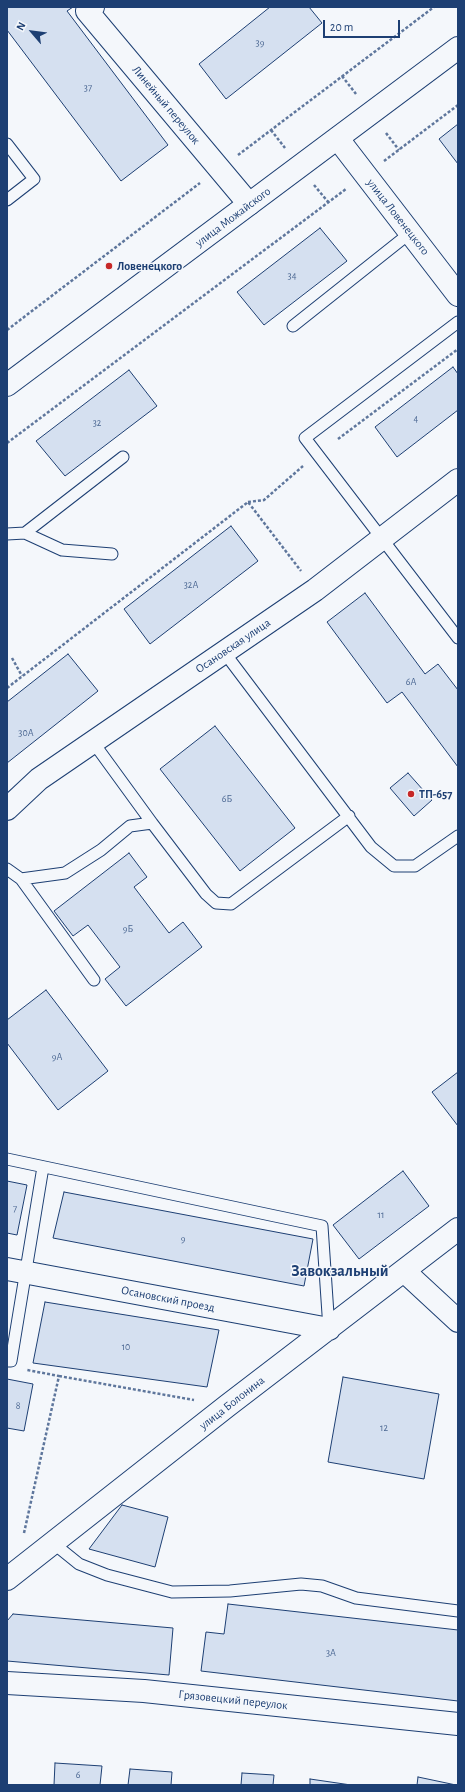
<!DOCTYPE html>
<html>
<head>
<meta charset="utf-8">
<style>
  body { margin:0 }
  #map { position:relative; width:465px; height:1792px; overflow:hidden; background:#f4f7fb; font-family:"Alegreya Sans",sans-serif }
  canvas { display:block }
  .frame { position:absolute; inset:0; border:8px solid #1d3f73; pointer-events:none }
  .north { position:absolute; left:12px; top:12px; width:40px; height:40px; -webkit-text-stroke:3px #f4f7fb; paint-order:stroke; rotate:298deg; font-size:11px; font-weight:700; line-height:16px; text-align:center; color:#1d3f73 }
  .north::after { content:''; display:block; margin:auto; width:14px; height:18px; background:#1d3f73; clip-path:polygon(50% 0,100% 100%,50% 72%,0 100%) }
  .scale { position:absolute; left:323px; top:20px; width:77px; height:18px; box-sizing:border-box; border:2px solid #1d3f73; border-top:0; padding-left:5px; font-size:12px; line-height:14px; white-space:nowrap; color:#1d3f73; -webkit-text-stroke:3px #f4f7fb; paint-order:stroke }
</style>
</head>
<body>
<div id="map">
<canvas width="465" height="1792"></canvas>
<div class="frame"></div>
<div class="north">N</div>
<div class="scale">20 m</div>
</div>
<script>
const c = document.querySelector('canvas').getContext('2d');
c.lineJoin = 'round';
function fillPath(path, color) { c.fillStyle = color; c.fill(path, 'evenodd'); }
const poly = rows => new Path2D(rows.map(r => 'M' + r).join(''));
function strokePath(path, color, width, dash) { c.strokeStyle = color; c.lineWidth = width; c.lineCap = dash ? 'butt' : 'round'; c.setLineDash(dash || []); c.stroke(path); }
function drawText(font, color, halo, rows, align = 'center') {
  c.font = font + ' "Alegreya Sans",sans-serif'; c.lineWidth = 3; c.setLineDash([]); c.textBaseline = 'middle'; c.strokeStyle = halo; c.fillStyle = color; for (const [text, x, y, turn = 0] of rows) {
    c.save(); c.translate(x, y); c.rotate((+turn || 0) * Math.PI / 180); c.textAlign = isNaN(turn) ? turn : align; if (halo) c.strokeText(text, 0, 0); c.fillText(text, 0, 0); c.restore();
  }
}
const building = poly([
  [7,7,73,7,67,11,168,145,121,181,7,30,7,7],
  [270,7,309,7,322,23,226,99,199,64,270,7],
  [458,124,458,164,439,139,458,124],
  [320,228,347,261,264,325,237,292,320,228],
  [453,367,458,374,458,410,397,457,375,427,453,367],
  [129,370,157,406,65,476,36,441,129,370],
  [231,526,258,561,150,644,124,609,231,526],
  [365,593,425,674,438,664,458,690,458,767,402,692,387,703,327,622,365,593],
  [68,654,98,691,7,763,7,702,68,654],
  [215,726,295,828,240,871,160,769,215,726],
  [408,773,432,800,414,816,390,788,408,773],
  [129,853,147,877,134,887,169,933,183,922,202,947,126,1006,105,979,120,967,88,925,73,936,54,911,129,853],
  [46,990,108,1071,58,1110,7,1043,7,1020,46,990],
  [458,1072,458,1126,432,1092,458,1072],
  [403,1171,429,1206,359,1259,333,1225,403,1171],
  [7,1181,27,1185,17,1235,7,1233,7,1181],
  [64,1192,313,1239,304,1286,53,1238,64,1192],
  [45,1302,219,1330,207,1387,33,1363,45,1302],
  [343,1377,439,1394,424,1479,328,1462,343,1377],
  [7,1379,33,1384,24,1431,7,1428,7,1379],
  [122,1505,168,1517,155,1567,89,1549,122,1505],
  [228,1604,458,1630,458,1701,201,1671,206,1632,224,1634,228,1604],
  [13,1614,173,1628,169,1675,7,1661,7,1621,13,1614],
  [55,1763,102,1766,100,1785,54,1785,55,1763],
  [130,1769,172,1772,171,1785,128,1785,130,1769],
  [242,1773,274,1775,273,1785,241,1785,242,1773],
  [418,1777,456,1785,417,1785,418,1777],
  [310,1779,351,1785,310,1785,310,1779]
]);
const path = poly([
  [342,76,356,94],
  [271,130,285,148],
  [386,133,399,150],
  [238,155,434,7],
  [384,161,458,105],
  [314,185,329,203],
  [7,330,200,183],
  [338,439,458,349],
  [7,443,346,189],
  [248,502,264,500,303,466],
  [12,658,22,676],
  [7,688,248,502,301,571],
  [59,1376,194,1400],
  [24,1533,59,1376,27,1370]
]);
const lane = poly([
  [7,144,34,179,7,200],
  [458,322,305,438,458,638],
  [293,326,410,233],
  [25,533,123,457],
  [7,534,25,533,62,550,112,554],
  [224,652,371,847,394,866,415,866,458,836],
  [93,742,152,823],
  [7,869,21,879,65,873,101,850,130,826,152,823,206,894,216,903,231,904,349,816],
  [21,879,94,980],
  [7,1159,322,1226,329,1329],
  [7,1361,11,1361,43,1167],
  [53,1543,79,1564,107,1575,172,1592,230,1591,301,1584,322,1586,356,1598,458,1611]
]);
const street = poly([
  [93,7,87,11,249,204],
  [7,809,39,779,315,590,458,480],
  [7,1269,329,1329],
  [404,1271,458,1321],
  [7,1579,227,1406,458,1229],
  [7,1683,144,1691,458,1724]
]);
const secondary = poly([
  [338,139,458,295],
  [7,385,458,48]
]);
const markers = [
  [109,266,4,"#c62828"],
  [411,794,4,"#c62828"]
];
const numberNames = [
  ["39",260,43],
  ["37",88,88],
  ["34",292,276],
  ["4",416,419],
  ["32",97,423],
  ["32А",191,585],
  ["6А",411,682],
  ["30А",26,733],
  ["6Б",227,799],
  ["9Б",128,929],
  ["9А",57,1057],
  ["7",15,1209],
  ["11",381,1215],
  ["9",183,1239],
  ["10",126,1347],
  ["8",18,1406],
  ["12",384,1428],
  ["3А",331,1653],
  ["6",78,1775]
];
const streetNames = [
  ["Линейный переулок",166,105,50],
  ["улица Можайского",233,217,-37],
  ["улица Ловенецкого",398,217,52],
  ["Осановская улица",233,646,-34],
  ["Осановский проезд",168,1299,11],
  ["улица Болонина",232,1403,-38],
  ["Грязовецкий переулок",233,1700,6]
];
const poiNames = [
  ["Ловенецкого",117,266],
  ["ТП-657",419,794]
];
const districtNames = [
  ["Завокзальный",340,1271]
];
fillPath(building, '#d5e0f0');
strokePath(building, '#1d3f73', 1);
strokePath(lane, '#1d3f73', 13);
strokePath(street, '#1d3f73', 24);
strokePath(secondary, '#1d3f73', 24);
strokePath(path, '#5e769c', 2.5, [3, 2]);
strokePath(lane, '#f4f7fb', 11);
strokePath(street, '#f4f7fb', 22);
strokePath(secondary, '#f4f7fb', 22);
for (const [x, y, r, color] of markers) { const dot = new Path2D(); dot.arc(x, y, r, 0, 2 * Math.PI); c.fillStyle = color; c.fill(dot); strokePath(dot, '#f4f7fb', 1.5); }
drawText('10px', '#4b6792', null, numberNames);
drawText('12px', '#1d3f73', '#f4f7fb', streetNames);
drawText('bold 12px', '#1d3f73', '#f4f7fb', poiNames, 'left');
drawText('bold 16px', '#1d3f73', '#f4f7fb', districtNames);
</script>
</body>
</html>
